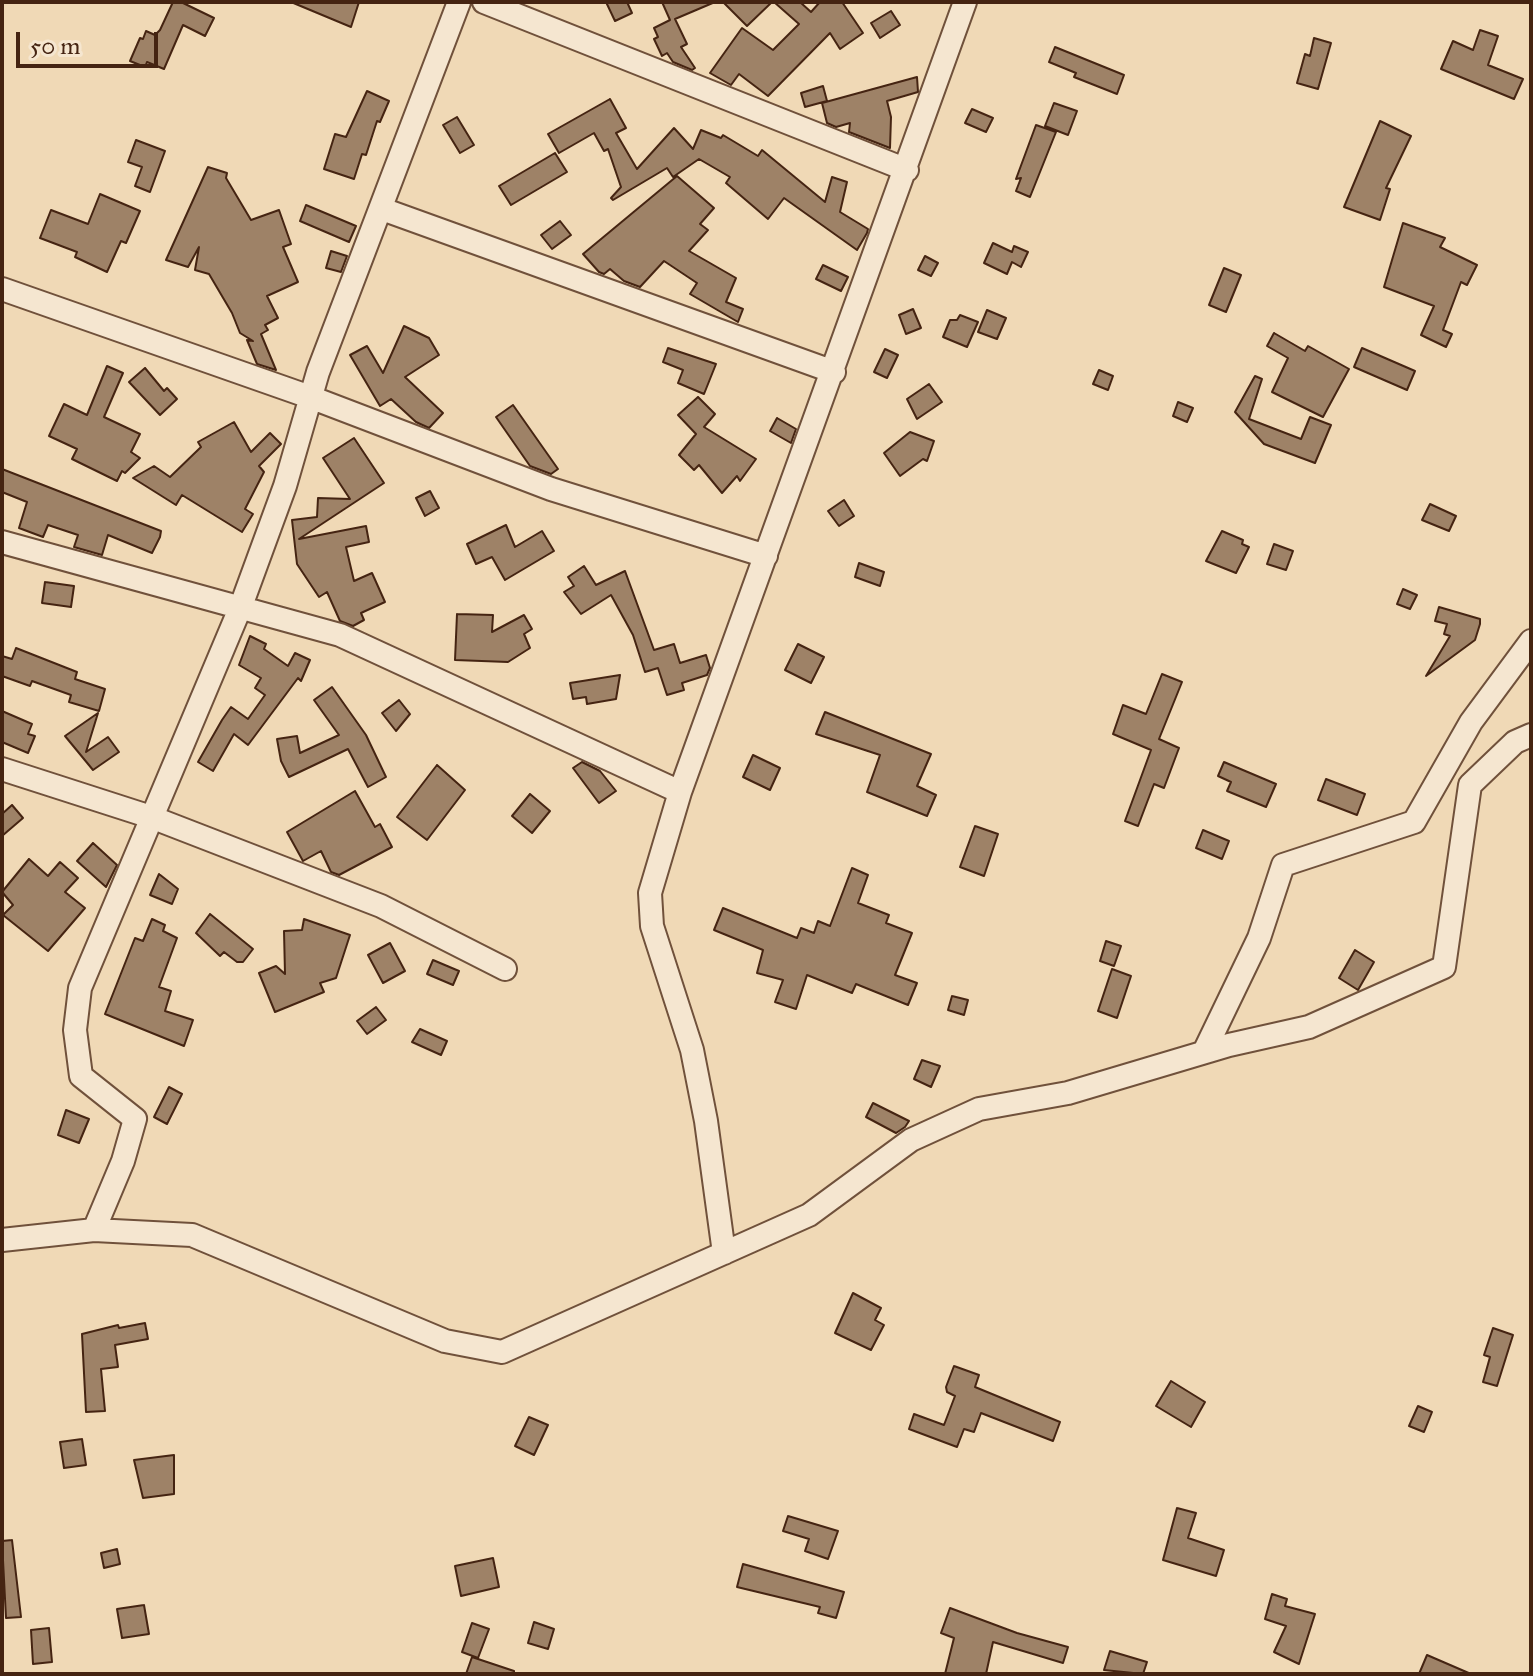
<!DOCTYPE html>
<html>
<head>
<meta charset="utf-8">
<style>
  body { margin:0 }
  #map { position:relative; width:1533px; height:1676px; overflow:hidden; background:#f0d9b6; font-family:"IM FELL Great Primer",serif }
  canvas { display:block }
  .frame { position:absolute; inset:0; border:4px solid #452412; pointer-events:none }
  .scale { position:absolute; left:16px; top:32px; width:142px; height:36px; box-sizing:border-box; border:4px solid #452412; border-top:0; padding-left:10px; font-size:24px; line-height:28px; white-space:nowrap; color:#452412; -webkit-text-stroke:6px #f5e6d0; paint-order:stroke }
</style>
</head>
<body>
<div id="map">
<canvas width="1533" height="1676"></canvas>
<div class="frame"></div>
<div class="scale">50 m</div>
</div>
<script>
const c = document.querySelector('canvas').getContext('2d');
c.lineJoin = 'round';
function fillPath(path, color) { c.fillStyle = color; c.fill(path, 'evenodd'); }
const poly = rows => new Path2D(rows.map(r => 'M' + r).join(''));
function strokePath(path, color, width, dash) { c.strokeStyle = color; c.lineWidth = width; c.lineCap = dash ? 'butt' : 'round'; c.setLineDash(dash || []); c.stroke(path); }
const building = poly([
  [173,2,181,2,214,18,205,36,183,25,164,69,147,62,145,67,130,61,140,38,143,39,146,31,155,35,160,30,173,2],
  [291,2,359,2,351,27,291,2],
  [606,2,627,2,632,13,615,21,606,2],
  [662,2,715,2,675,19,687,44,681,47,695,68,692,70,673,62,667,53,662,56,654,39,658,37,654,28,670,20,662,2],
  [723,2,772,2,747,26,723,2],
  [774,2,800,2,811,12,820,2,842,2,863,33,840,49,830,33,768,96,739,74,731,85,710,73,742,28,773,50,799,24,774,2],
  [891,11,900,25,880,38,871,23,891,11],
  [1480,30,1498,36,1488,65,1523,79,1514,99,1441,69,1453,41,1473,50,1480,30],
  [1314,38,1331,43,1318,89,1297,83,1305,54,1310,56,1314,38],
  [1055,47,1124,75,1117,94,1074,77,1076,73,1049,62,1055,47],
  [917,77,918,92,887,101,891,117,890,148,849,132,850,123,836,127,827,123,822,103,917,77],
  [823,86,827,101,805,107,801,93,823,86],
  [367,91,389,101,380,122,377,121,366,155,362,154,354,179,324,169,335,134,346,137,367,91],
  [610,99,626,128,616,133,637,169,674,128,693,149,701,130,721,138,723,135,758,156,762,150,825,202,832,177,847,182,840,212,868,229,867,233,857,250,784,198,768,219,726,183,730,177,699,159,673,177,667,168,613,200,611,198,621,187,608,149,604,151,594,133,559,153,548,134,610,99],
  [1054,103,1077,111,1068,135,1045,126,1054,103],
  [972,109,993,118,986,132,965,123,972,109],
  [457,117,474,145,460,153,443,125,457,117],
  [1380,121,1411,136,1386,188,1390,189,1380,220,1344,207,1380,121],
  [1036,125,1056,132,1030,197,1016,191,1021,178,1016,179,1036,125],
  [136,140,165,151,150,192,135,186,142,167,128,162,136,140],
  [555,153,567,172,511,205,499,186,555,153],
  [208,167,227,173,226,178,251,220,279,210,291,244,283,247,298,282,267,296,278,318,265,325,268,330,261,334,276,370,257,364,247,340,253,341,240,333,232,313,209,274,195,270,199,247,188,267,166,260,208,167],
  [677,176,714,208,700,224,708,230,689,251,736,278,726,302,743,309,738,322,690,294,697,283,664,261,640,287,624,281,610,269,604,274,599,272,583,254,677,176],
  [100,194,140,211,126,243,121,241,107,272,75,257,77,252,40,238,51,210,88,224,100,194],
  [306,205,356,226,349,242,300,221,306,205],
  [560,221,571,235,552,249,541,235,560,221],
  [1403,223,1445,238,1440,247,1477,265,1467,285,1461,282,1443,330,1452,334,1446,347,1421,335,1434,306,1384,287,1403,223],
  [993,243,1012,252,1014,246,1028,252,1021,267,1012,262,1007,274,984,263,993,243],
  [331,251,347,256,341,272,326,268,331,251],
  [925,256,938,263,931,276,918,270,925,256],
  [823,265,848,277,841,291,816,279,823,265],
  [1224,268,1241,275,1226,312,1209,305,1224,268],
  [913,309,921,328,906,334,899,315,913,309],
  [987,310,1006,318,997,339,978,332,987,310],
  [960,315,978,322,967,347,943,337,950,320,957,320,960,315],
  [404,326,429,338,439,355,405,377,443,413,429,428,416,422,391,399,380,406,350,355,367,346,383,373,404,326],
  [1274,333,1305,351,1308,346,1349,369,1323,417,1272,392,1288,358,1267,346,1274,333],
  [668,348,716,364,704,394,678,383,683,370,663,362,668,348],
  [1362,348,1415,371,1407,390,1354,367,1362,348],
  [885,349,898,355,887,378,874,372,885,349],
  [107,366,123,373,104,417,140,434,131,452,140,458,125,473,122,471,117,481,72,459,77,449,49,436,64,404,87,415,107,366],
  [145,368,164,391,167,388,177,399,160,415,129,382,145,368],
  [1099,370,1113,376,1108,390,1093,384,1099,370],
  [1255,376,1262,379,1249,419,1301,439,1310,417,1331,425,1315,463,1264,444,1235,412,1255,376],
  [929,384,942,402,917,419,907,399,929,384],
  [698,397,715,414,704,427,756,459,740,481,737,476,722,493,699,465,694,470,679,455,696,434,678,415,698,397],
  [1178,402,1193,408,1187,422,1173,416,1178,402],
  [513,405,558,469,551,474,530,466,496,417,513,405],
  [777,418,796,429,791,443,770,431,777,418],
  [234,422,251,452,270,433,281,444,259,466,264,472,245,509,253,514,242,532,182,495,176,505,133,478,154,466,170,477,201,447,198,442,234,422],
  [910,432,934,441,927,461,923,459,900,476,884,453,910,432],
  [354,438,384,483,299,539,366,526,369,542,346,547,354,581,372,573,385,602,361,613,364,620,353,626,340,621,327,592,319,597,297,564,292,520,317,517,318,498,350,499,323,458,354,438],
  [2,469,161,531,160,537,152,553,108,535,102,555,74,547,78,535,48,525,43,537,19,528,27,502,2,492,2,469],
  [430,491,439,508,425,516,416,498,430,491],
  [844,500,854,516,839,526,828,511,844,500],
  [1430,504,1456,516,1449,531,1422,520,1430,504],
  [506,525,515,547,542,531,554,551,505,580,492,557,476,564,467,544,506,525],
  [1222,531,1243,540,1242,544,1249,547,1236,573,1206,561,1222,531],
  [1274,544,1293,551,1286,570,1267,564,1274,544],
  [859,563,884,572,880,586,855,577,859,563],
  [584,566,596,585,625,571,654,650,674,644,680,663,706,655,710,668,707,675,682,683,684,690,667,695,658,668,645,672,633,635,611,595,581,614,564,592,574,586,568,577,584,566],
  [45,582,74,586,71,607,42,603,45,582],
  [1403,589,1417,595,1410,609,1397,604,1403,589],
  [1439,607,1480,619,1480,624,1475,640,1426,676,1450,636,1444,634,1447,624,1435,621,1439,607],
  [457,614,493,615,492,632,524,615,532,629,524,634,530,648,508,662,455,660,457,614],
  [250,636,266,644,264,649,288,666,295,653,310,660,301,681,298,678,248,745,234,734,213,771,198,762,222,720,231,707,248,719,265,695,255,688,261,678,239,665,250,636],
  [798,644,824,657,811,683,785,670,798,644],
  [16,648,77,672,75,679,105,689,99,711,69,702,71,695,32,681,30,686,2,676,2,656,12,659,16,648],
  [1162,674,1182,682,1159,739,1179,748,1164,788,1154,784,1138,826,1125,821,1151,750,1113,734,1123,705,1146,714,1162,674],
  [620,675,616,699,587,704,586,697,573,699,570,683,620,675],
  [332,687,366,735,386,777,368,787,348,749,289,777,281,761,277,739,297,736,300,753,339,735,314,700,332,687],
  [399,700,410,714,396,731,382,713,399,700],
  [2,711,32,724,28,734,35,736,28,753,2,742,2,711],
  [825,712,931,754,917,786,936,795,927,816,867,792,880,755,816,734,825,712],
  [98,713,86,752,108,737,119,752,93,770,65,736,98,713],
  [753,755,780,768,770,790,743,777,753,755],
  [582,762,600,771,616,791,599,803,573,768,582,762],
  [1224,762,1276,784,1266,807,1227,791,1231,782,1218,776,1224,762],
  [437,765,465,790,427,840,397,817,437,765],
  [1326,779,1365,794,1357,815,1318,800,1326,779],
  [355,791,375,827,380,824,392,847,339,875,331,872,321,851,303,861,287,832,355,791],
  [530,794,550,811,532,833,512,816,530,794],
  [12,805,23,818,2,836,2,814,12,805],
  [975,826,998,834,984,876,960,867,975,826],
  [1203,830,1229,841,1222,859,1196,848,1203,830],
  [93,843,117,865,106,887,77,861,93,843],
  [29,859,48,876,60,862,78,878,65,892,85,908,48,951,3,915,13,905,2,892,29,859],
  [852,868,868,875,858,903,889,915,886,923,912,933,895,975,917,983,908,1005,856,984,852,993,807,975,796,1009,775,1002,783,980,757,973,763,950,714,930,723,908,797,938,801,928,814,933,818,921,830,926,852,868],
  [159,874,178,889,172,904,150,895,159,874],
  [210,914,253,949,243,962,237,962,224,952,220,956,196,933,210,914],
  [152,919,165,925,163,931,177,938,159,987,171,991,165,1011,193,1020,184,1046,105,1014,135,938,143,941,152,919],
  [304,919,350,935,336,978,320,983,324,992,275,1012,259,973,276,966,285,974,284,931,302,930,304,919],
  [1106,941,1121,946,1114,966,1100,961,1106,941],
  [390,943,405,971,383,983,368,955,390,943],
  [1355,950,1374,962,1358,990,1339,978,1355,950],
  [433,960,459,971,453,985,427,974,433,960],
  [1112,969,1131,976,1117,1018,1098,1011,1112,969],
  [952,996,968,1000,964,1015,948,1010,952,996],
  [376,1007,386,1020,367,1034,357,1021,376,1007],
  [420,1029,447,1041,441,1055,412,1042,420,1029],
  [922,1060,940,1066,931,1087,914,1079,922,1060],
  [169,1087,182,1094,167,1124,154,1117,169,1087],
  [873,1103,909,1121,905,1127,896,1133,866,1117,873,1103],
  [66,1110,89,1119,79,1143,58,1135,66,1110],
  [853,1293,881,1308,875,1320,884,1325,871,1350,835,1333,853,1293],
  [145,1323,148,1339,115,1345,118,1367,101,1369,105,1411,86,1412,82,1334,118,1325,119,1328,145,1323],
  [1493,1328,1513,1335,1497,1386,1483,1382,1490,1357,1484,1355,1493,1328],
  [954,1366,979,1375,975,1387,1060,1422,1053,1441,981,1413,974,1432,964,1429,957,1447,909,1429,914,1414,944,1425,955,1396,947,1392,946,1387,954,1366],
  [1171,1381,1205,1402,1191,1427,1156,1406,1171,1381],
  [1418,1406,1432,1412,1424,1432,1409,1426,1418,1406],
  [529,1417,548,1425,534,1455,515,1446,529,1417],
  [82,1439,86,1465,64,1468,60,1442,82,1439],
  [174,1455,174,1494,143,1498,134,1460,174,1455],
  [1177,1508,1196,1513,1188,1538,1224,1550,1216,1576,1163,1560,1177,1508],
  [788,1516,838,1531,828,1559,805,1551,809,1539,783,1531,788,1516],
  [12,1540,21,1617,6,1618,2,1541,12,1540],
  [117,1549,120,1564,104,1568,101,1553,117,1549],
  [493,1558,499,1587,461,1596,455,1566,493,1558],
  [743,1564,844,1592,836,1618,818,1613,820,1607,737,1587,743,1564],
  [1272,1594,1287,1599,1285,1606,1315,1614,1299,1664,1274,1652,1286,1626,1265,1619,1272,1594],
  [144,1605,149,1634,122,1638,117,1609,144,1605],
  [950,1608,1017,1633,1068,1647,1063,1663,993,1642,986,1674,945,1674,954,1638,941,1633,950,1608],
  [534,1622,554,1629,548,1649,528,1643,534,1622],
  [472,1623,489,1629,478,1658,462,1652,472,1623],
  [49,1628,52,1662,33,1664,31,1630,49,1628],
  [1110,1651,1147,1662,1143,1674,1104,1670,1110,1651],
  [1427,1655,1471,1674,1419,1674,1427,1655],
  [472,1657,514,1671,514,1674,466,1674,472,1657]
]);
const minor = poly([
  [484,2,907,170],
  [382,209,834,372],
  [2,289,310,397,551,489,766,556],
  [2,542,340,635,680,792],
  [2,769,151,817,381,906,505,969],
  [1204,1052,1259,938,1283,865,1414,822,1471,722,1531,641],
  [94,1230,123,1161,135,1119,81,1076,75,1030,80,988,241,606,285,486,318,372,459,2],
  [2,1240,94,1230,192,1235,445,1341,502,1352,809,1215,911,1140,979,1109,1068,1093,1229,1045,1309,1027,1444,967,1470,785,1515,742,1531,735],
  [724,1253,706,1121,692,1050,652,926,650,893,680,792,965,2]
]);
fillPath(building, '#9e8267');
strokePath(building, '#452412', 2);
strokePath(minor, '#70513b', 26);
strokePath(minor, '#f5e6d0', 22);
</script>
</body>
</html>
